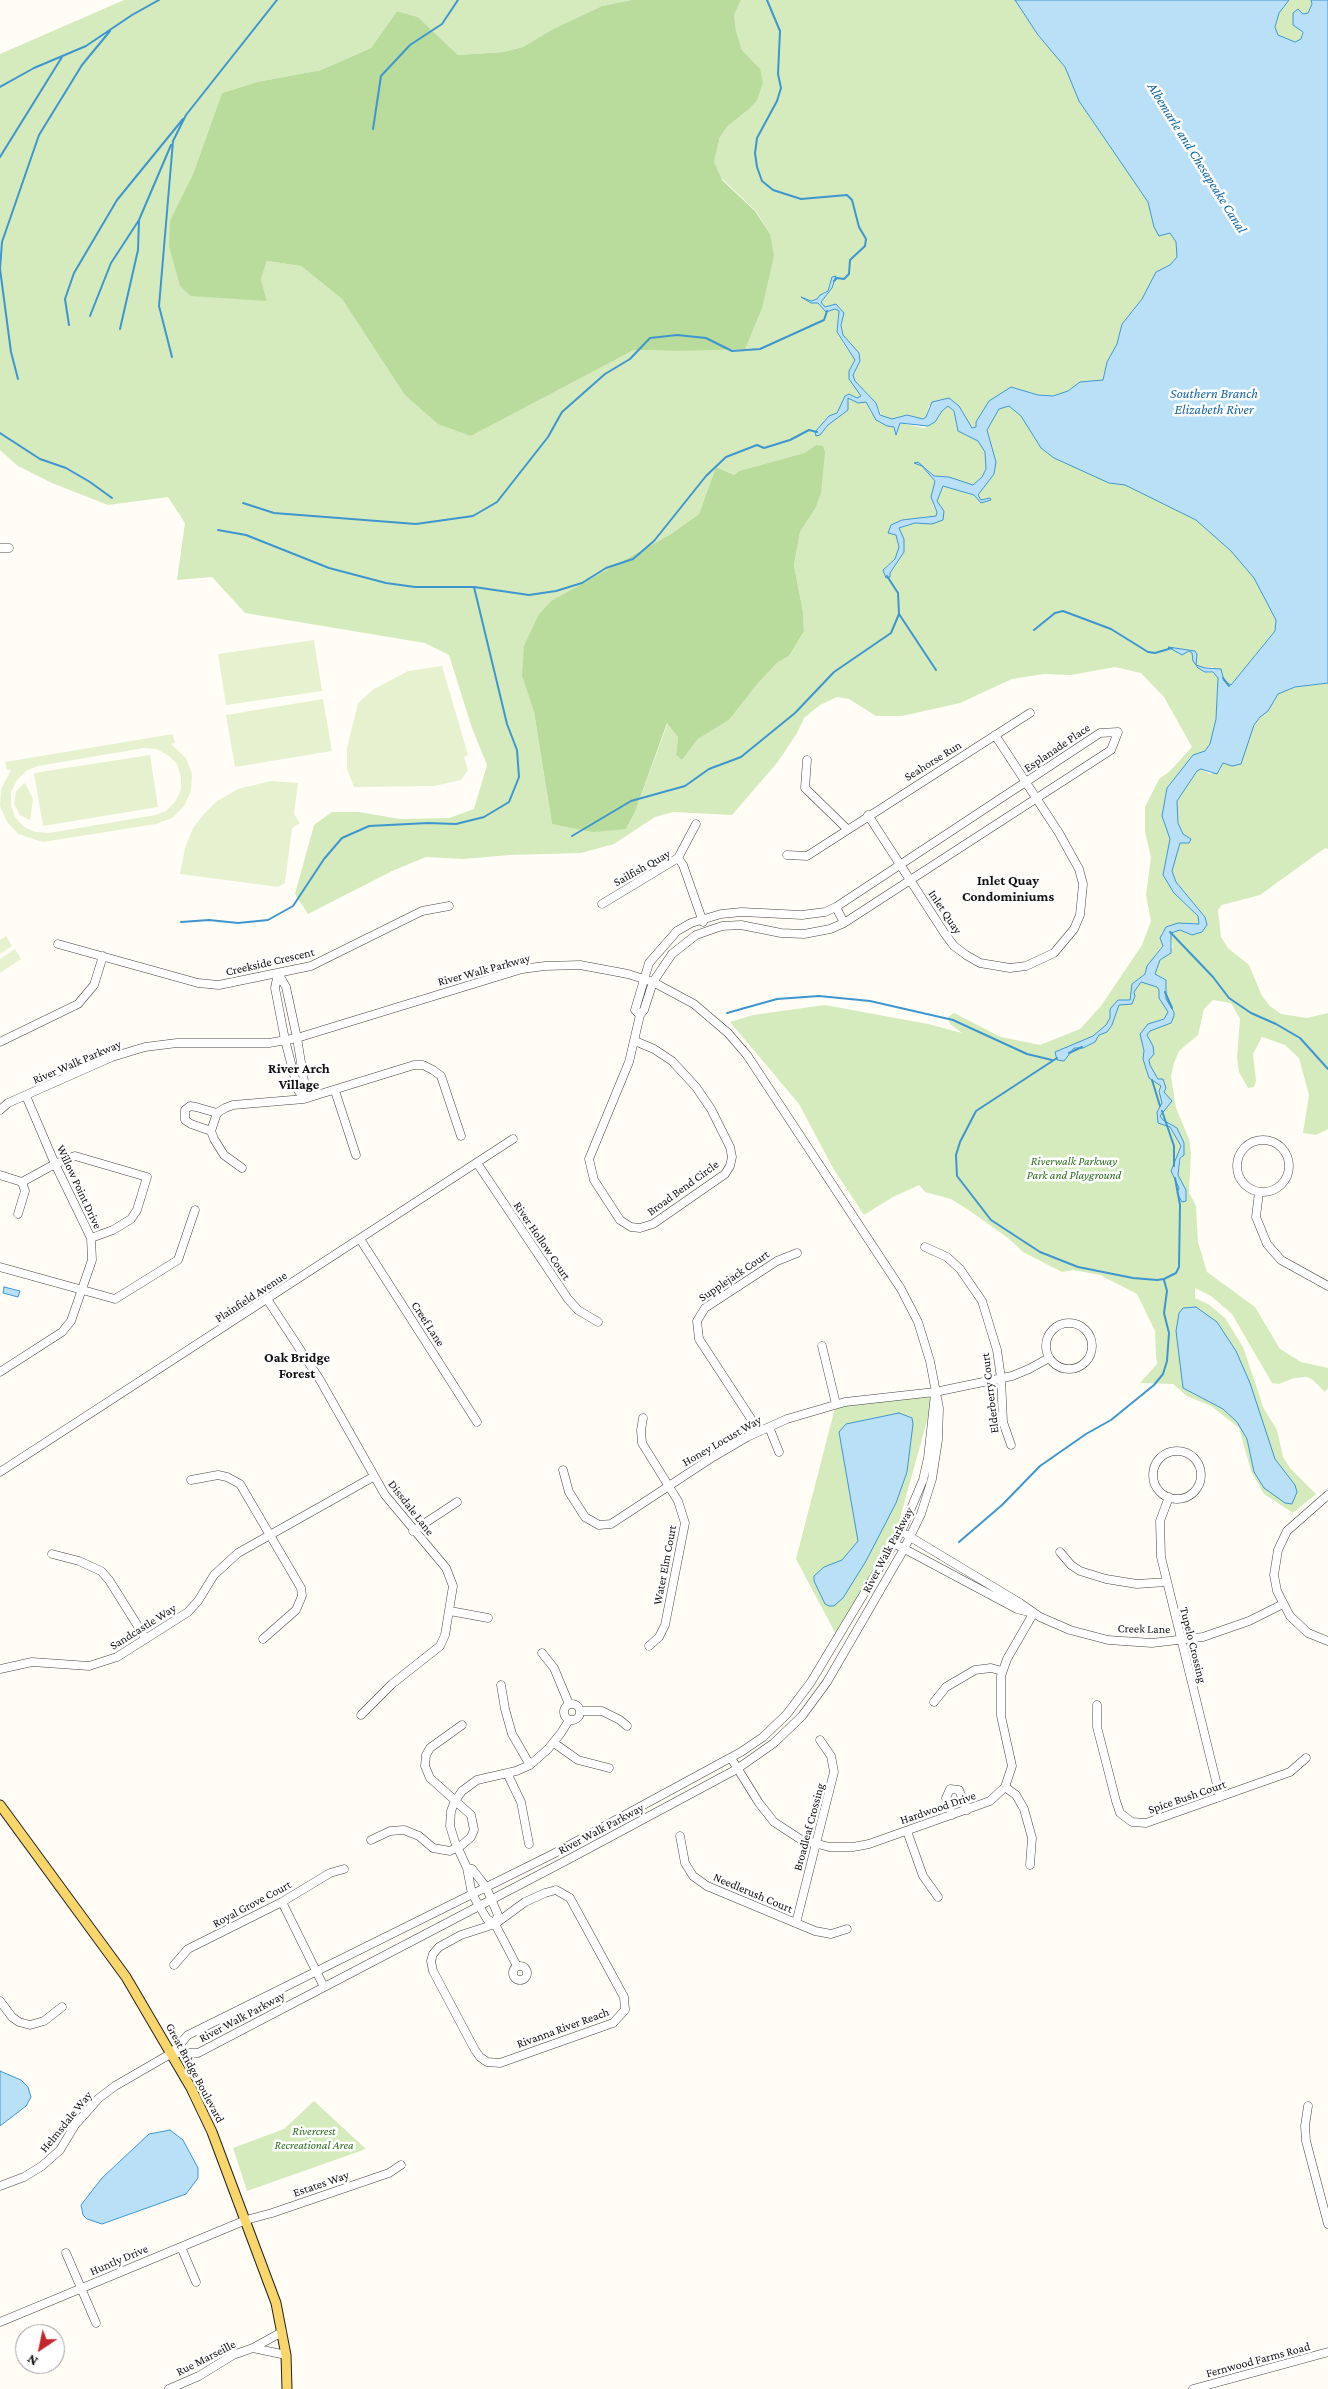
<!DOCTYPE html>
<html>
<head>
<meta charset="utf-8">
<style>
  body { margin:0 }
  #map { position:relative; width:1328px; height:2389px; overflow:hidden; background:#fffdf5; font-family:"Crimson Pro",serif }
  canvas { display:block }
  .north { position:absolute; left:15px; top:2324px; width:50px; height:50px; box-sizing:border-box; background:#fff; border:1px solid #a0a0a0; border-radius:50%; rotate:214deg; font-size:14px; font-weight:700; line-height:20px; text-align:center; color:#111 }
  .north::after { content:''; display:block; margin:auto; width:18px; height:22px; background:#c4262e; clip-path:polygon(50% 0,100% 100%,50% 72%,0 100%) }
</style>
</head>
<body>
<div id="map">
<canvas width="1328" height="2389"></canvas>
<div class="north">N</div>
</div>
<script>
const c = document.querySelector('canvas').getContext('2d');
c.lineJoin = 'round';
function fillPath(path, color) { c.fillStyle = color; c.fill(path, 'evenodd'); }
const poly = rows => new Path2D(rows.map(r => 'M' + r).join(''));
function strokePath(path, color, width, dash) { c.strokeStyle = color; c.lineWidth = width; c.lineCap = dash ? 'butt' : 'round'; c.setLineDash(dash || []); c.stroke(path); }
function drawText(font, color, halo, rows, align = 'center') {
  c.font = font + ' "Crimson Pro",serif'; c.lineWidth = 5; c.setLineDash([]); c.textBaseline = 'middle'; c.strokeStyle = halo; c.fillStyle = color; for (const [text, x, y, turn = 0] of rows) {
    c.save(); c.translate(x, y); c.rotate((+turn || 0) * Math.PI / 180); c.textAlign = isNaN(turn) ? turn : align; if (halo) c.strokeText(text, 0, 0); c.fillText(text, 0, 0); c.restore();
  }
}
const green = poly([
  [124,0,631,0,602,6,553,29,523,47,503,52,458,55,418,17,397,11,371,48,321,70,257,82,222,93,193,174,171,221,267,301,261,279,267,261,301,266,342,299,404,394,471,436,634,350,678,351,770,234,756,211,718,175,714,162,720,137,728,126,748,110,759,69,742,50,736,31,734,15,741,0,1015,0,1038,35,1065,67,1079,101,1148,202,1154,227,1170,233,1176,242,1177,257,1170,265,1156,272,1142,299,1122,324,1117,344,1107,362,1103,381,1080,382,1068,391,1053,396,1038,395,1011,387,976,427,972,428,959,406,929,405,926,417,923,419,907,415,892,419,883,418,876,403,855,381,853,375,860,361,859,353,843,336,840,307,825,307,821,302,832,288,820,295,817,299,811,301,805,299,811,303,818,303,826,312,835,309,839,311,837,332,845,347,854,356,855,360,849,371,861,396,857,398,849,394,843,399,842,407,837,413,829,416,820,435,828,425,848,410,848,398,866,402,871,413,895,427,896,434,900,423,924,428,935,422,942,411,948,406,954,411,958,431,978,441,985,452,986,469,982,477,973,485,969,486,949,477,934,476,925,467,915,463,922,466,935,481,933,505,937,512,936,516,902,520,889,533,896,535,899,547,895,559,885,567,890,573,904,552,904,539,899,528,915,523,932,524,944,511,937,501,943,486,974,495,981,500,978,495,994,474,996,462,987,430,999,409,1009,405,1021,416,1041,448,1109,483,1125,485,1196,520,1231,551,1254,578,1276,620,1275,631,1231,685,1227,684,1213,667,1205,668,1196,666,1205,672,1217,674,1218,678,1216,719,1210,744,1205,751,1193,755,1167,788,1162,816,1170,839,1163,875,1174,893,1198,916,1199,924,1178,923,1161,933,1163,945,1147,966,1145,974,1132,984,1131,993,1173,947,1170,933,1180,930,1192,935,1202,932,1207,925,1205,916,1176,882,1171,871,1183,834,1178,823,1177,801,1197,771,1201,769,1210,774,1220,771,1222,763,1232,766,1241,764,1254,725,1260,717,1268,711,1278,694,1295,687,1328,683,1328,849,1325,848,1260,895,1222,905,1218,910,1221,937,1228,948,1249,965,1262,996,1270,1006,1281,1014,1307,1018,1328,1013,1328,1129,1316,1135,1303,1133,1309,1095,1299,1058,1285,1045,1262,1037,1253,1054,1256,1081,1254,1087,1248,1088,1239,1072,1237,1058,1240,1019,1231,1003,1213,1000,1204,1009,1198,1035,1179,1051,1174,1063,1171,1076,1176,1108,1189,1139,1191,1152,1189,1192,1196,1206,1198,1242,1207,1272,1255,1307,1280,1349,1301,1362,1328,1368,1328,1388,1325,1392,1313,1380,1307,1377,1294,1378,1279,1384,1272,1383,1232,1314,1211,1296,1195,1288,1195,1298,1208,1304,1225,1318,1243,1347,1264,1409,1277,1430,1283,1457,1290,1468,1316,1494,1293,1513,1264,1494,1251,1471,1239,1428,1211,1406,1187,1396,1173,1384,1140,1383,1157,1364,1156,1355,1155,1331,1137,1294,1100,1275,1073,1270,1062,1272,1052,1267,1023,1252,1008,1238,970,1211,951,1199,925,1192,919,1185,893,1197,864,1215,833,1168,799,1104,730,1022,753,1015,825,1005,928,1024,962,1033,950,1024,948,1017,954,1013,1001,1037,1040,1045,1080,1029,1101,1006,1142,945,1151,921,1146,895,1151,857,1145,832,1145,807,1159,779,1169,772,1192,747,1164,697,1141,673,1115,667,1071,675,1044,674,1012,679,960,703,902,716,876,716,849,699,837,697,820,705,804,718,797,733,777,763,732,815,673,812,655,817,614,844,581,853,510,855,463,859,426,857,392,871,308,914,295,894,314,825,332,812,359,812,400,819,449,818,474,809,487,765,472,728,449,655,425,643,245,613,212,577,177,580,185,523,168,497,108,505,52,483,18,466,0,450,0,54],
  [816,445,815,509,800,532,794,565,803,612,804,631,789,656,777,663,759,682,729,720,698,739,682,760,676,755,678,737,668,722,635,812,626,829,552,824,534,712,522,675,539,614,551,601,671,534,699,514,716,467,734,475,739,471,804,453],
  [1163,978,1166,980,1166,999,1174,1012,1171,1023,1157,1021,1164,1019,1168,1012],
  [1092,1036,1074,1048,1064,1061,1058,1050,1067,1049],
  [1153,1071,1158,1079,1169,1106,1164,1110,1159,1091,1161,1086],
  [1170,1127,1184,1143,1178,1175,1186,1190,1186,1201,1173,1166,1181,1147],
  [1289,0,1311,0,1312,4,1308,13,1303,14,1301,39,1295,42,1278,35,1275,27,1279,13],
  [935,1392,897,1529,838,1638,796,1559,836,1404],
  [314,2101,366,2149,247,2191,233,2148,284,2129]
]);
const forest = poly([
  [631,0,741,0,734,15,736,31,742,50,760,69,763,82,757,100,748,110,728,126,720,137,714,162,722,180,755,211,770,234,774,256,762,308,745,349,678,351,634,350,471,436,438,424,404,394,342,299,301,266,267,261,261,279,267,301,191,296,180,286,169,246,170,221,193,174,222,93,257,82,321,70,371,48,397,11,418,17,458,55,503,52,523,47,553,29,602,6],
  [816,445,823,446,825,452,821,493,815,509,800,532,794,565,803,612,804,631,789,656,777,663,759,682,729,720,698,739,682,760,676,755,678,737,667,723,635,812,626,829,593,832,552,824,534,712,522,676,524,646,539,614,551,601,671,534,699,514,716,467,734,475,739,471,804,453]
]);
const pitch = poly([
  [314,640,322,691,226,705,218,654],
  [442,666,468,755,464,757,468,770,461,780,434,786,354,787,347,769,347,748,358,703,374,689,408,671],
  [323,699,332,751,235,767,226,715],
  [173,734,175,743,171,744,186,758,192,774,191,791,184,806,172,818,156,824,43,842,18,834,7,822,0,806,1,789,11,770,7,770,5,762],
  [144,748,156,749,168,755,177,764,181,777,181,790,175,802,166,811,156,815,49,833,36,832,24,827,15,817,11,805,11,792,17,780,26,771,38,766],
  [150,755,158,807,43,826,34,773],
  [271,781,298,783,294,814,300,823,292,828,285,883,278,887,180,874,185,848,193,828,204,814,217,801,238,789],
  [25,783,33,799,30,820,20,815,14,804,16,791],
  [6,936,12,946,0,954,0,940],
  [15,949,21,959,0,973,0,959]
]);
const water = poly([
  [1015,0,1289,0,1279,13,1275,27,1278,35,1295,42,1301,39,1303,32,1293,25,1293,13,1298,9,1303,14,1308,13,1312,4,1311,0,1328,0,1328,683,1295,687,1278,694,1268,711,1260,717,1254,725,1241,764,1232,766,1223,763,1217,774,1201,769,1197,771,1177,801,1178,823,1183,834,1191,839,1189,843,1180,843,1172,871,1176,882,1205,917,1207,925,1202,932,1192,935,1180,930,1171,933,1171,953,1160,960,1155,974,1166,980,1166,999,1174,1012,1174,1016,1171,1023,1150,1031,1147,1035,1153,1046,1154,1054,1149,1060,1150,1065,1158,1079,1163,1079,1166,1088,1164,1092,1172,1101,1160,1116,1163,1120,1177,1128,1184,1143,1184,1155,1180,1158,1178,1175,1186,1190,1186,1201,1182,1202,1177,1193,1179,1188,1171,1171,1181,1146,1170,1127,1158,1123,1157,1112,1162,1103,1159,1091,1161,1086,1149,1078,1143,1059,1144,1051,1140,1034,1148,1024,1164,1019,1168,1012,1159,998,1159,990,1157,987,1141,982,1134,992,1135,996,1132,1004,1119,1005,1112,1025,1107,1032,1099,1035,1095,1042,1083,1048,1074,1048,1064,1061,1057,1060,1055,1052,1093,1036,1106,1025,1110,1018,1110,1009,1118,1000,1130,1000,1132,984,1145,974,1147,966,1163,946,1160,938,1166,927,1178,923,1199,924,1198,916,1174,893,1163,875,1170,839,1162,816,1167,788,1193,755,1205,751,1210,744,1216,719,1218,678,1213,672,1205,672,1198,668,1193,661,1192,653,1189,651,1182,655,1168,647,1195,651,1197,654,1196,665,1205,668,1221,669,1224,681,1231,685,1275,631,1276,620,1254,578,1231,551,1196,520,1125,485,1109,483,1054,458,1041,448,1021,416,1009,406,999,409,987,430,996,462,994,474,978,495,981,500,990,498,991,500,981,503,974,495,943,486,937,501,944,511,943,520,932,524,915,523,899,528,904,539,904,552,890,573,890,577,886,578,883,570,895,559,899,547,896,535,888,533,891,525,902,520,936,516,937,512,931,497,935,481,922,466,914,463,918,462,934,476,949,477,973,485,982,477,986,469,985,452,978,441,958,431,954,411,948,406,942,411,935,422,928,426,900,423,896,435,894,427,887,426,876,420,866,402,858,403,848,398,848,410,828,425,820,435,816,436,815,432,829,416,837,413,845,396,849,394,857,398,861,396,849,379,849,371,855,360,837,332,839,311,835,309,826,312,818,303,811,303,801,297,811,301,817,299,820,295,828,291,832,277,836,276,832,288,821,302,825,307,836,304,844,313,841,325,843,335,859,353,860,361,853,375,855,381,876,403,880,415,892,419,907,415,923,419,926,417,932,402,949,398,959,406,972,428,976,427,976,422,989,401,1011,387,1038,395,1053,396,1068,391,1080,382,1103,380,1107,362,1117,344,1122,324,1142,299,1156,272,1170,265,1177,257,1176,242,1170,233,1159,236,1154,227,1148,202,1079,101,1065,67,1038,35,1015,0],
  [4,1287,20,1291,18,1297,3,1293,4,1287],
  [1196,1307,1217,1322,1236,1351,1250,1383,1275,1459,1295,1485,1297,1492,1292,1504,1285,1503,1264,1488,1254,1472,1247,1439,1237,1422,1223,1409,1183,1388,1176,1331,1179,1313,1183,1308,1196,1307],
  [899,1413,912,1418,913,1424,907,1472,896,1503,866,1561,843,1598,834,1606,829,1606,825,1604,814,1581,814,1576,824,1567,842,1560,858,1541,839,1432,846,1424,899,1413],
  [0,2071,21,2080,28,2087,31,2097,26,2106,0,2126,0,2071],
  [170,2130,183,2140,198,2168,198,2178,186,2194,102,2224,87,2219,83,2215,81,2205,102,2178,149,2134,170,2130]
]);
const stream = poly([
  [767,0,780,31,778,74,781,88,777,101,757,138,755,153,757,167,762,181,773,190,801,199,847,195,852,200,859,227,866,239,865,246,850,260,849,274,844,279,837,278,834,281],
  [0,87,34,68,86,46,132,15,159,0],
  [373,129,381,76,410,45,442,24,458,0],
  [0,157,62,57],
  [90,316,111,263,139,220,171,145],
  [69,325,65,299,74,273,117,200,183,119],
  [120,329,138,250,139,220],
  [172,357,159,306,173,141,186,115,277,0],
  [18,379,11,352,0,269,2,242,39,135,82,65,110,31],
  [0,433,40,459,66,468,90,482,112,498],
  [243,503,274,513,416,524,473,516,497,502,548,437,562,412,605,374,630,359,650,338,677,335,706,338,732,351,760,349,824,320,827,311],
  [218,530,246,535,329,568,386,583,415,587,474,587,529,595,556,591,582,583,606,568,633,559,654,541,706,476,726,457,757,445,764,448,790,440,809,430,817,432],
  [887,576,898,593,899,614,936,670],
  [1034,630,1055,613,1063,611,1111,629,1148,652,1155,653,1172,648],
  [1223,678,1229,686],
  [572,836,631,801,685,786,709,769,741,757,795,713,834,672,891,633,899,614],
  [181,922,209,920,238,923,268,920,293,906,324,859,342,838,369,826,428,823,456,824,484,817,509,802,519,777,517,750,507,724,474,587],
  [1170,932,1213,977,1229,998,1251,1013,1276,1024,1300,1038,1328,1069],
  [1165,992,1172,1008],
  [727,1013,777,999,819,996,870,1001,953,1020,1027,1054,1052,1060],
  [1069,1053,1082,1047],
  [1057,1058,976,1111,960,1142,956,1155,957,1176,991,1220,1040,1252,1078,1267,1133,1278,1157,1280,1164,1279,1176,1273,1179,1267,1180,1205,1175,1178],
  [1152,1080,1160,1106],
  [1162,1111,1174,1146,1174,1166],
  [959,1542,1002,1505,1040,1466,1086,1434,1111,1420,1154,1385,1163,1374,1167,1361,1169,1333,1164,1313,1167,1291,1164,1280]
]);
const minor = poly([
  [0,548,9,548],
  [807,760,805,788,847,829],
  [868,815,945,934,954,946,966,955,980,963,1010,968,1026,966,1054,953,1074,929,1080,915,1083,884,1079,869,1059,833,995,735],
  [787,855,807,856,1030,713],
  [678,858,683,865,703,922],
  [602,904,678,858,696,824],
  [836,907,844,923],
  [58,944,198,983,219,985,311,966,422,911,449,906],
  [278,973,286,987,297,1038,305,1087,304,1099,298,1090,285,1040,275,988,278,973],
  [635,1041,654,1049,672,1061,696,1087,711,1109,730,1147,732,1157,730,1166,725,1174,653,1224,640,1228,631,1227,620,1220,594,1180,589,1159,629,1062,640,1015,644,1010,653,982,672,954,696,935,722,926,741,925,781,933,804,934,830,929,844,923,1111,750,1118,732,1100,733,836,907,825,912,802,915,742,912,721,914,691,923,677,931,649,963,635,1010,640,1015],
  [0,1042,78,1004,94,985,103,956],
  [335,1091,356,1155],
  [0,1110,8,1103,112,1057,145,1047,177,1043,269,1043,297,1038,522,969,545,966,580,965,628,974,653,982,694,1004,728,1033,747,1055,901,1289,918,1322,930,1361,939,1408,938,1440,932,1479,921,1514,904,1549,827,1682,802,1716,774,1743,737,1769,571,1858,198,2053,172,2053],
  [211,1131,191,1124,185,1120,185,1110,190,1106,196,1107,217,1113],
  '1237 1166a26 26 0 1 1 52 0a26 26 0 1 1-52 0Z',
  [477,1163,568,1299,578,1310,598,1322],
  [242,1168,224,1155,214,1139,211,1131,217,1113,225,1108,233,1105,304,1099,414,1065,423,1065,433,1070,441,1076,461,1136],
  [0,1175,22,1182,55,1164,75,1156,147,1177,137,1210,131,1219,113,1230,91,1238],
  [1259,1192,1256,1217,1267,1244,1281,1260,1328,1286],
  [18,1214,25,1191,22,1182],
  [360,1239,477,1422],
  [925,1247,947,1257,960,1269,982,1301,997,1350,1001,1378,1003,1422,1011,1445],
  [0,1267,115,1299,178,1260,195,1210],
  [267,1299,320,1380,385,1495,446,1568,453,1586,445,1635,440,1646,392,1684,361,1715],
  '1046 1346a23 23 0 1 1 46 0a23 23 0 1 1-46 0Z',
  [822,1346,836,1404],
  [0,1372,62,1332,71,1321,92,1260,91,1238,55,1164,26,1096],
  [643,1418,641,1430,642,1443,678,1501,685,1523,665,1625,659,1637,649,1646],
  [769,1427,779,1452],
  [759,1431,699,1339,697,1321,705,1308,777,1261,797,1253],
  '1153 1475a24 24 0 1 1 48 0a24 24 0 1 1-48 0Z',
  [563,1470,569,1492,585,1517,599,1525,611,1524,713,1457,747,1437,787,1419,845,1402,935,1392,1012,1376,1029,1369,1049,1358],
  [0,1472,513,1139],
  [191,1480,218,1475,227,1477,240,1484,301,1588,302,1596,296,1610,263,1639],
  [1328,1495,1287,1531,1278,1550,1274,1575,1277,1591,1290,1616,1308,1633,1328,1641],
  [1169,1497,1160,1521,1161,1557,1220,1797],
  [413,1531,457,1502],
  [907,1535,1020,1603,1040,1617,1070,1630,1108,1640,1152,1643,1203,1637,1249,1621,1283,1604],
  [899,1546,1017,1609,1029,1612],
  [1060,1552,1071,1565,1080,1571,1106,1579,1137,1584,1166,1582],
  [52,1554,79,1561,101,1571,109,1580,146,1639],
  [450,1611,488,1618],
  [542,1653,554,1668,569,1704],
  [0,1669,32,1662,89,1666,117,1657,188,1612,198,1601,214,1575,238,1553,373,1477],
  [501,1685,505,1709,512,1734,530,1765],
  [934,1702,946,1687,975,1670,991,1668,1002,1671],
  '564 1712a8 8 0 1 1 16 0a8 8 0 1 1-16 0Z',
  [1097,1705,1097,1727,1116,1801,1120,1813,1132,1822,1146,1823,1290,1772,1306,1758],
  [580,1711,602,1711,620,1720,627,1726],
  [554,1743,578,1760,609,1768],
  [731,1758,759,1803,774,1822,800,1839,829,1847,853,1847,869,1844,990,1801,1005,1787,1012,1766,1001,1716,1001,1676,1007,1659,1033,1614],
  [507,1773,521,1802,529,1844],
  [1005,1787,1016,1795,1024,1809,1032,1838,1030,1865],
  [952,1815,946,1798,950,1789,959,1790,967,1810],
  [907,1831,923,1876,938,1897],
  [680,1836,685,1863,693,1876,707,1886,815,1931,831,1934,847,1929],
  [371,1840,390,1831,404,1830,419,1836,433,1848,450,1851,462,1845,471,1837,474,1830,471,1815,430,1778,425,1766,426,1755,430,1748,462,1725],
  [467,1868,455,1842,450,1826,451,1811,455,1801,462,1791,477,1780,516,1771,530,1765,548,1749,561,1733,569,1720],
  [556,1890,570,1898,624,1997,625,2010,613,2023,500,2063,487,2062,480,2057,475,2050,433,1971,431,1961,433,1954,439,1947,461,1935,495,1924,525,1902,545,1893,556,1890],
  [282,1902,324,1987],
  [796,1923,834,1772,831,1756,820,1740],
  [495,1924,498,1915,486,1887,472,1869,467,1868,472,1894,487,1919,495,1924,517,1966],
  [174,1965,188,1949,282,1902,330,1873,344,1869],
  '513 1973a7 7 0 1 1 14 0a7 7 0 1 1-14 0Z',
  [0,2001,12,2017,19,2022,30,2025,44,2021,62,2007],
  [1308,2106,1305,2126,1306,2141,1328,2224],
  [0,2186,24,2177,42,2166,60,2150,75,2125,99,2098,115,2086,172,2053,188,2035,553,1854,741,1752,763,1737,787,1714,811,1682,901,1532,923,1480,928,1458,935,1394],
  [181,2247,196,2282],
  [66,2253,96,2323],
  [0,2322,246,2220,272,2213,389,2173,401,2165],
  [253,2348,286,2355],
  [169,2389,199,2376,233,2355,253,2348,282,2332],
  [1193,2389,1328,2352]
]);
const major = poly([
  [0,1805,126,1977,191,2088,212,2132,276,2303,286,2355,287,2389]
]);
const streetNames = [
  ["Esplanade Place",1057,748,-34],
  ["Seahorse Run",933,761,-32],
  ["Sailfish Quay",642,868,-29],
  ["Inlet Quay",945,912,56],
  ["Creekside Crescent",270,962,-13],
  ["River Walk Parkway",484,970,-15],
  ["River Walk Parkway",77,1062,-23],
  ["Willow Point Drive",79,1187,65],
  ["Broad Bend Circle",683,1188,-36],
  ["River Hollow Court",542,1241,56],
  ["Supplejack Court",734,1276,-34],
  ["Plainfield Avenue",251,1297,-33],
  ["Creef Lane",428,1324,57],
  ["Elderberry Court",990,1393,-97],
  ["Honey Locust Way",722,1441,-30],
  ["Dissdale Lane",411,1508,52],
  ["River Walk Parkway",888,1550,-62],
  ["Water Elm Court",665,1565,-79],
  ["Sandcastle Way",143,1627,-32],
  ["Creek Lane",1144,1629,1],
  ["Tupelo Crossing",1193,1645,76],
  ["Spice Bush Court",1187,1797,-19],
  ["Hardwood Drive",938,1808,-19],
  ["Broadleaf Crossing",809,1827,-75],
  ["River Walk Parkway",601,1829,-28],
  ["Needlerush Court",753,1893,23],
  ["Royal Grove Court",252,1904,-28],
  ["River Walk Parkway",242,2017,-28],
  ["Rivanna River Reach",563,2028,-20],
  ["Great Bridge Boulevard",195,2073,62],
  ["Helmsdale Way",66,2122,-51],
  ["Estates Way",321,2184,-19],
  ["Huntly Drive",119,2260,-23],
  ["Rue Marseille",206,2358,-27],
  ["Fernwood Farms Road",1258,2360,-15]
];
const parkNames = [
  ["Riverwalk Parkway",1074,1161],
  ["Park and Playground",1074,1175],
  ["Rivercrest",314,2131],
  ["Recreational Area",314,2145]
];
const waterNames = [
  ["Albemarle and Chesapeake Canal",1197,158,58],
  ["Southern Branch",1214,394],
  ["Elizabeth River",1214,410]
];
const neighbourhoodNames = [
  ["Inlet Quay",1008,881],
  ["Condominiums",1008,897],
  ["River Arch",299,1069],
  ["Village",299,1085],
  ["Oak Bridge",297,1358],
  ["Forest",297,1374]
];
fillPath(green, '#d5ebbd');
fillPath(forest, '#b9dc9c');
fillPath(pitch, '#e6f2cf');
fillPath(water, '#b9e0f7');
strokePath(water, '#3f96cf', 1);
strokePath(stream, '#3f96cf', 2);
strokePath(minor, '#444', 9);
strokePath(major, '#222', 11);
strokePath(minor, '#fff', 8);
strokePath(major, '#f9d66b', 9);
drawText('12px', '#111', '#fff', streetNames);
drawText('italic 12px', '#2f6b1f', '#fff', parkNames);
drawText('italic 14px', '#1768a6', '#fff', waterNames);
drawText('bold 14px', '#111', '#fff', neighbourhoodNames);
</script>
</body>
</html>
